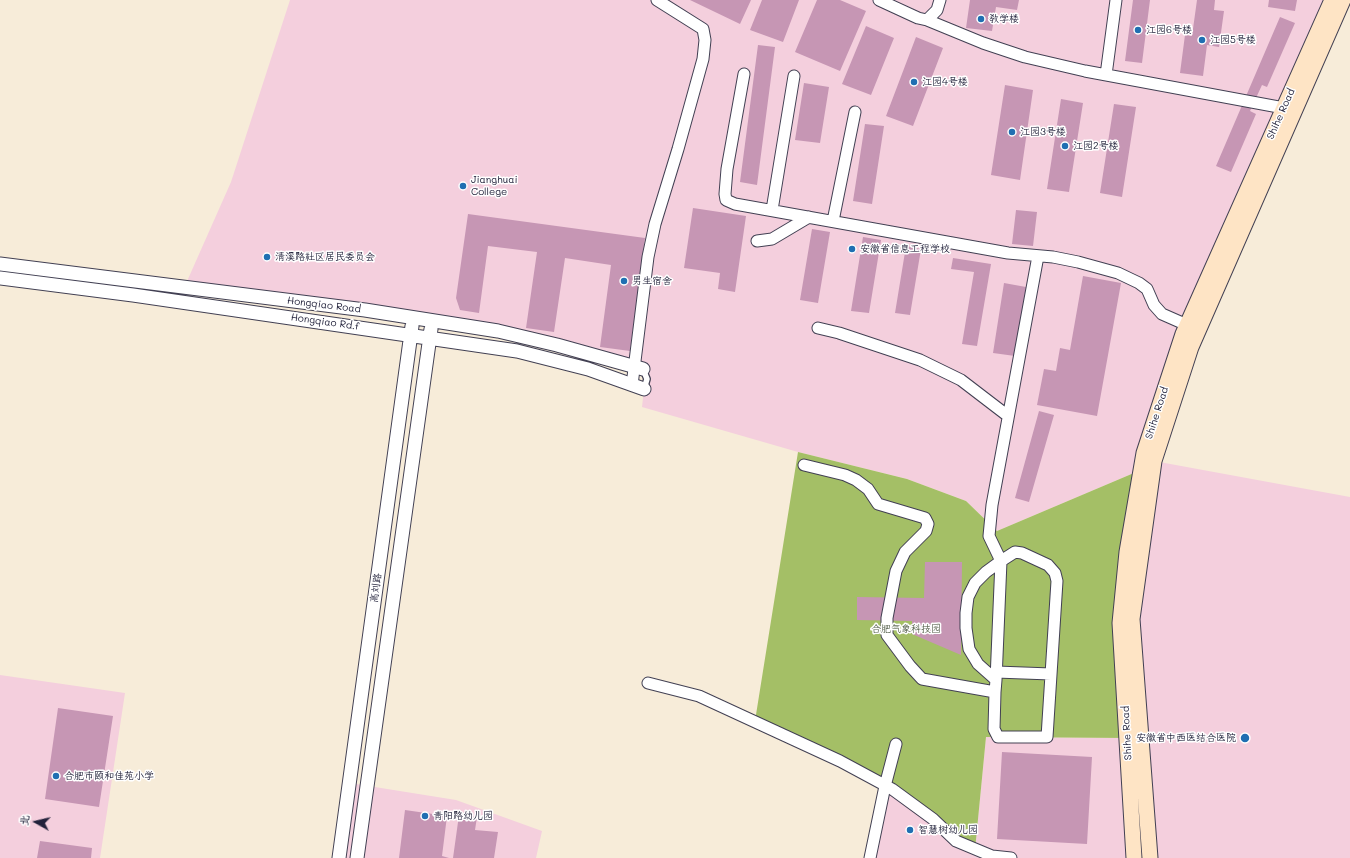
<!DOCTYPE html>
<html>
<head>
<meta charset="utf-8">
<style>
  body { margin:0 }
  #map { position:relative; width:1350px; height:858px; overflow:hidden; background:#f7ecd9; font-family:Mali,"LXGW WenKai TC",sans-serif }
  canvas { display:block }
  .north { position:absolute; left:16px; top:802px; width:40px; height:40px; -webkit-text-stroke:3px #fff; paint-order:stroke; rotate:278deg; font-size:11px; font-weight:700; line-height:16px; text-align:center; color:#22223b }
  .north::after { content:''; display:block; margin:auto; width:14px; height:18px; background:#22223b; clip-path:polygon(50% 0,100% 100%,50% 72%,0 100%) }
</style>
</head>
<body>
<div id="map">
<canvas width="1350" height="858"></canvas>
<div class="north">北</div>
</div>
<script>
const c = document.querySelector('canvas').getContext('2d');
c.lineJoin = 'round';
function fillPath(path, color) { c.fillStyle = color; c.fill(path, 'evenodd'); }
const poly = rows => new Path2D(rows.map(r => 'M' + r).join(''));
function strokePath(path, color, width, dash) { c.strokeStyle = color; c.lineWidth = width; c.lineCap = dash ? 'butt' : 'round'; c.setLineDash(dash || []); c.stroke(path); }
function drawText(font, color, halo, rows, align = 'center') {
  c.font = font + ' Mali,"LXGW WenKai TC",sans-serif'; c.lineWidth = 3; c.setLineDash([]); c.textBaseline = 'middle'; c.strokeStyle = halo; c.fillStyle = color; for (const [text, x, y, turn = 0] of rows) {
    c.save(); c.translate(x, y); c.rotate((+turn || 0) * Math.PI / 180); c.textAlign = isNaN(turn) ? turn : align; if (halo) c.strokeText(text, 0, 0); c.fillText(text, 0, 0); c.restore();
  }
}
const built = poly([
  [290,0,1332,0,1141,470,997,531,966,501,907,479,798,452,642,407,644,389,643,369,557,345,184,288,231,182],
  [1154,461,1350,497,1350,858,1150,858,1132,619],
  [0,675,125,693,100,858,0,858],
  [986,737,1127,738,1134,858,870,858,885,786,975,849],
  [356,784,456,800,542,831,536,858,345,858]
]);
const green = poly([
  [798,452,907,479,966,501,997,531,1141,470,1127,738,986,737,975,850,892,789,755,721]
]);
const building = poly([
  [690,0,751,0,740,24],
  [762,0,799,0,783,42,750,30],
  [817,0,840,0,866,11,840,71,795,52],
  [970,0,1019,0,1017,10,996,7,992,31,966,28],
  [1133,0,1150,0,1142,63,1125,61],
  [1197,0,1215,0,1214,10,1224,11,1219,47,1207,45,1203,76,1180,73,1185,35,1192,36],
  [1269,0,1297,0,1295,11,1268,7],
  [1280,17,1295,23,1267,87,1262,85,1250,111,1256,114,1231,172,1216,166],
  [866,26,894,38,871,95,842,84],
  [916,37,943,48,913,126,886,116],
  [758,45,775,47,757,185,740,182],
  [804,83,829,87,820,143,795,140],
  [1005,85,1033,90,1020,180,991,175],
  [1061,99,1083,103,1069,192,1047,189],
  [1114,104,1136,107,1122,197,1100,193],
  [865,124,884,126,872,204,853,201],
  [693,208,746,216,735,292,718,289,720,273,684,268],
  [1016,210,1037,212,1033,246,1012,244],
  [468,214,645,238,630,351,600,347,611,265,565,258,554,332,526,328,537,252,488,246,479,313,460,310,456,298],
  [812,229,830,232,818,303,800,300],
  [863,237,881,240,869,313,851,311],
  [906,246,921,249,910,315,895,313],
  [953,258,991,264,977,346,962,344,974,272,951,269],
  [1083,276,1121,283,1097,416,1037,405,1044,369,1056,371,1060,348,1070,350],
  [1004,283,1026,287,1015,356,993,353],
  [1039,411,1054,415,1029,502,1015,498],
  [925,562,962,562,961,655,912,634,912,621,857,620,857,597,924,598],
  [58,708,113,716,99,807,45,799],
  [1002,752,1092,757,1087,844,997,839],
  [405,810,447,816,442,856,449,858,399,858],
  [459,815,477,817,475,830,498,832,494,858,453,858],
  [40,841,92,848,91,858,37,858]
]);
const service = poly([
  [643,369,647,379,644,389]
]);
const minor = poly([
  [879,0,918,18,927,20,937,10,940,0],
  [927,20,983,43,1025,57,1085,71,1284,108],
  [744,74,727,169,725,194,726,200,735,204,1008,253,1053,257,1078,262,1118,273,1139,283,1147,289,1154,305,1162,314,1187,325],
  [1106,75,1116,0],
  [772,210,794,76],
  [833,221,855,112],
  [757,241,772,239,809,217],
  [818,328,839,333,920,360,961,380,1008,416],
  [632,385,648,257,655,224,678,149,703,59,705,40,703,29,657,0],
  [804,465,845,475,856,480,868,489,878,504,925,518,928,524,926,531,905,552,896,571,887,618,887,635,910,666,922,679,995,692],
  [996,672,1051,674],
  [996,680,978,664,969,649,966,628,966,613,968,597,975,583,986,572,1001,561,1015,552,1022,553,1048,565,1055,573,1057,581,1047,737,998,737,994,729,995,692,996,680,1001,561,989,536,992,505,1038,256],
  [648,683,699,696,840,761,892,789,933,819,956,841,992,856,1011,858],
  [870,858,885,786,896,744]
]);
const tertiary = poly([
  [0,264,365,310,498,331,557,345,643,369],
  [0,278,133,295,517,351,588,369,644,389],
  [339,858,412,326],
  [357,858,431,329]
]);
const secondary = poly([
  [1134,858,1120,623,1127,552,1144,453,1183,334,1332,0],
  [1150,858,1132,619,1154,461,1191,347,1343,0]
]);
const markers = [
  [981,19,4,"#1f6fb2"],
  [1138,30,4,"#1f6fb2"],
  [1202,40,4,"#1f6fb2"],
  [914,82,4,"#1f6fb2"],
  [1012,132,4,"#1f6fb2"],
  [1065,146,4,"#1f6fb2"],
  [463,186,4,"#1f6fb2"],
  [852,249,4,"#1f6fb2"],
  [267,257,4,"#1f6fb2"],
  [624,281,4,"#1f6fb2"],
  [1245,738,5,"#1f6fb2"],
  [56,776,4,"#1f6fb2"],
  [425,816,4,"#1f6fb2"],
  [910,830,4,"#1f6fb2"]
];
const poiNames = [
  ["教学楼",989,19],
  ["江园6号楼",1146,30],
  ["江园5号楼",1210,40],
  ["江园4号楼",922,82],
  ["江园3号楼",1020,132],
  ["江园2号楼",1073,146],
  ["Jianghuai",471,180],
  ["College",471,192],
  ["安徽省信息工程学校",860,249],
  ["清溪路社区居民委员会",275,257],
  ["男生宿舍",632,281],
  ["安徽省中西医结合医院",1236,738,"right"],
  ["合肥市颐和佳苑小学",64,776],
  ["青阳路幼儿园",433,816],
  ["智慧树幼儿园",918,830]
];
const streetNames = [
  ["Shihe Road",1281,114,-66],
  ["Hongqiao Road",324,305,7],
  ["Hongqiao Rd.f",325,322,8],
  ["Shihe Road",1157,413,-72],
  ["高刘路",376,588,-82],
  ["Shihe Road",1127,733,-93]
];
const parkNames = [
  ["合肥气象科技园",906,629]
];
fillPath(built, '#f4cfdd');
fillPath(green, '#a4bf66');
fillPath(building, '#c696b4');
strokePath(service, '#424053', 8);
strokePath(minor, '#424053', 13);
strokePath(tertiary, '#424053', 15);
strokePath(secondary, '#424053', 17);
strokePath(service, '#fff', 5.5);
strokePath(minor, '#fff', 11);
strokePath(tertiary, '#fff', 13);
strokePath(secondary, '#fee4c5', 15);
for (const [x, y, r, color] of markers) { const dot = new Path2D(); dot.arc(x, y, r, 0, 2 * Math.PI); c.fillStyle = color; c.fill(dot); strokePath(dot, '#fff', 1.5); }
drawText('10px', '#22223b', '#fff', poiNames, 'left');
drawText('10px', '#22223b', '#fff', streetNames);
drawText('10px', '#56614c', '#fff', parkNames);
</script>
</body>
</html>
